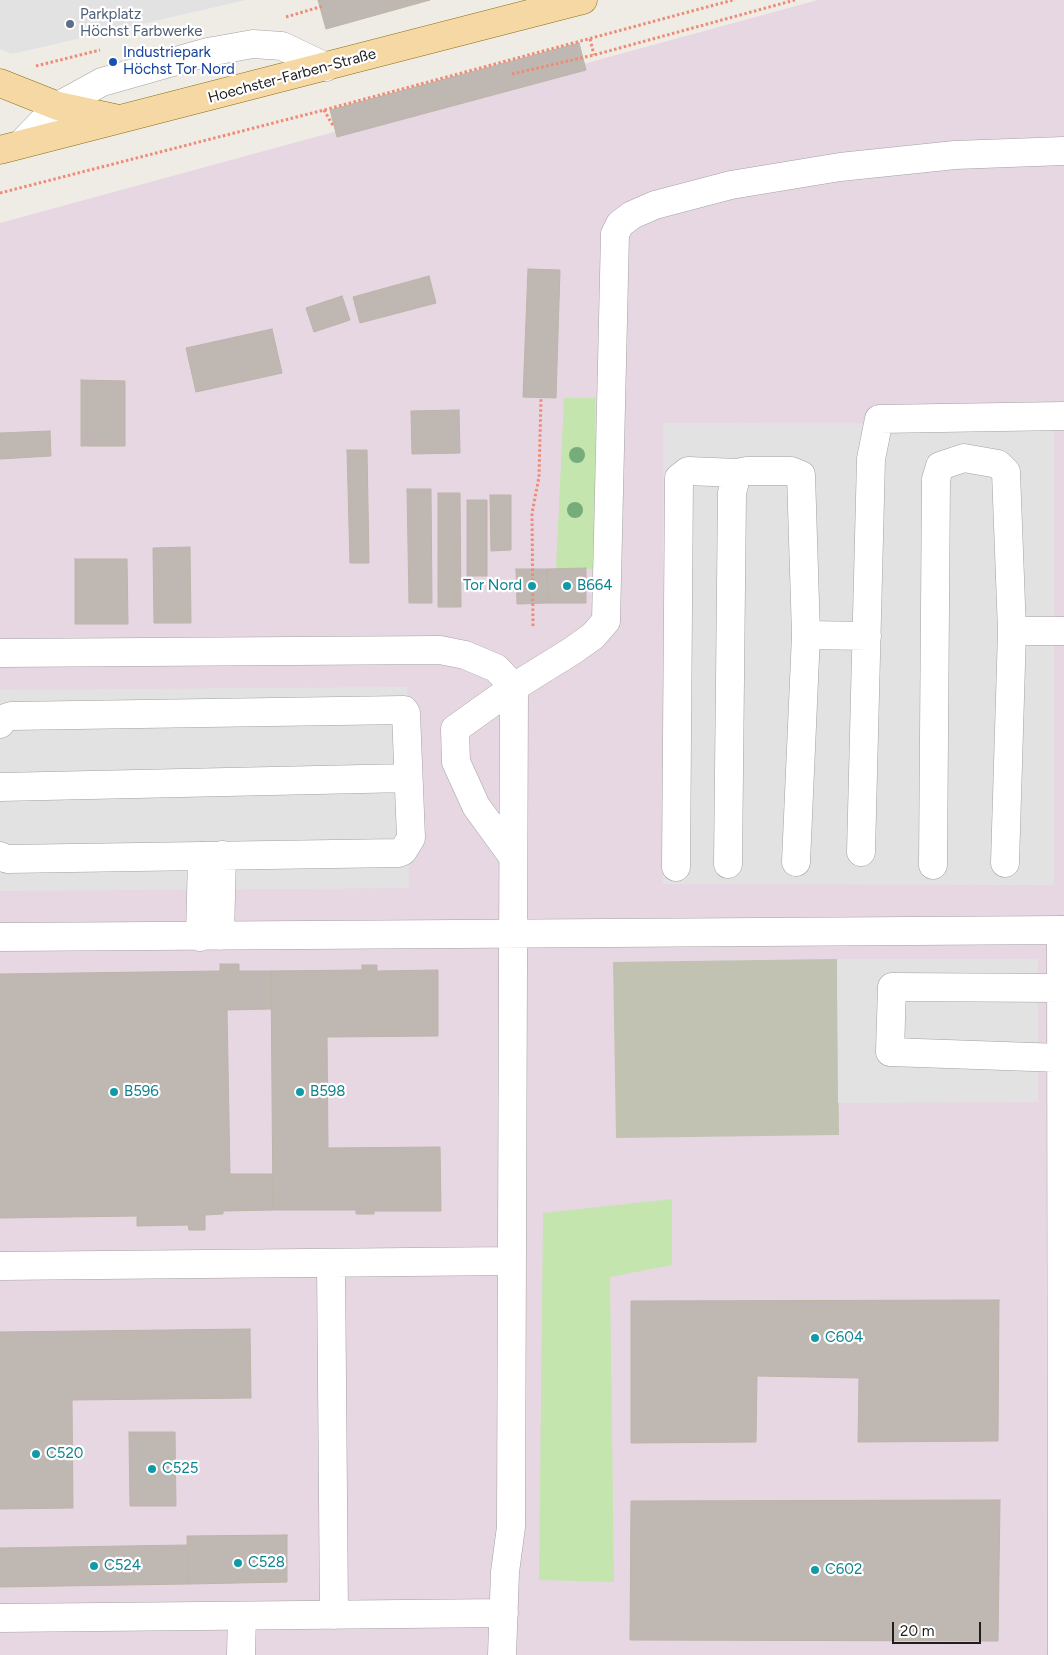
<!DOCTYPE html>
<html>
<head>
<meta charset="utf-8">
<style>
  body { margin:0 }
  #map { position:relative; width:1064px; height:1655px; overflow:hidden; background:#eeece5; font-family:Figtree,sans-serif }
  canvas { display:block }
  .scale { position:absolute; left:892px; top:1622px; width:89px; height:22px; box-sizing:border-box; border:2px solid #1e1e1e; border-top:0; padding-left:6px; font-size:15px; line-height:18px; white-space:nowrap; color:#1e1e1e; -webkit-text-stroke:4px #fff; paint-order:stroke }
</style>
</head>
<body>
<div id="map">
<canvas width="1064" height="1655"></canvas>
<div class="scale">20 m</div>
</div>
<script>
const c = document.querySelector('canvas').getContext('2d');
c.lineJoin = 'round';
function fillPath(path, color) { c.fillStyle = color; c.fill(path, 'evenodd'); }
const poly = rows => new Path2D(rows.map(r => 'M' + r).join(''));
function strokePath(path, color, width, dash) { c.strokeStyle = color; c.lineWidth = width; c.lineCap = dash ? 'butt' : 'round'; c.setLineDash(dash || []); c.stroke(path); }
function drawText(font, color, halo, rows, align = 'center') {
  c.font = font + ' Figtree,sans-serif'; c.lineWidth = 4.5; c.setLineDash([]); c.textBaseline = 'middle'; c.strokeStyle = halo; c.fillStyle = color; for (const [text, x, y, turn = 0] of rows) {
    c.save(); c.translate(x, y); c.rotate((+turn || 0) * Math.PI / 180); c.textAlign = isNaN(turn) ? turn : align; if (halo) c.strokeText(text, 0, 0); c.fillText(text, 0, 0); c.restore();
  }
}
const industrial = poly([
  [818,0,1064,0,1064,1655,0,1655,0,223]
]);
const construction = poly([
  [837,959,839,1135,616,1138,613,962]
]);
const grass = poly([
  [564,398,595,398,596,569,556,569],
  [672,1199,672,1265,610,1277,614,1582,539,1580,543,1213]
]);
const parking = poly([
  [0,0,246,0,12,54,0,49],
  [663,423,1054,424,1054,885,663,884],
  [407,687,409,888,0,891,0,690],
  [837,959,1038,959,1038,1102,838,1103]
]);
const building = poly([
  [318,0,430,0,326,29,318,0],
  [579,43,586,70,337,137,330,110,579,43],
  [528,269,560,270,556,398,523,397,528,269],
  [429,276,436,303,360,323,353,297,429,276],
  [342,296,350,320,314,332,306,308,342,296],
  [272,329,282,373,196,392,186,348,272,329],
  [81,380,125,381,125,446,81,446,81,380],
  [459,410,460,453,412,454,411,411,459,410],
  [50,431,51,456,0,459,0,433,50,431],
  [347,450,367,450,369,563,350,563,347,450],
  [407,489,431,489,432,603,409,603,407,489],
  [438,493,460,493,461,607,438,607,438,493],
  [490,495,511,495,511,550,491,551,490,495],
  [467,500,487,500,487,576,467,576,467,500],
  [190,547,191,623,154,623,153,548,190,547],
  [75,559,127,559,128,624,75,624,75,559],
  [586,568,586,603,548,603,547,569,586,568],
  [516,569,547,569,548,603,517,604,516,569],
  [220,964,239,964,239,971,271,971,271,1009,227,1010,230,1174,272,1174,273,1210,223,1211,223,1214,205,1215,205,1230,189,1230,188,1225,137,1226,137,1216,0,1218,0,974,220,971,220,964],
  [362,965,377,965,377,971,438,970,438,1036,327,1037,328,1148,440,1147,441,1211,374,1211,374,1214,356,1214,356,1210,273,1210,271,971,362,970,362,965],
  [999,1300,998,1441,858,1442,859,1378,757,1376,756,1442,631,1443,631,1301,999,1300],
  [250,1329,251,1398,72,1400,73,1508,0,1509,0,1332,250,1329],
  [129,1432,175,1432,176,1506,130,1506,129,1432],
  [1000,1500,998,1641,630,1640,631,1501,1000,1500],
  [287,1535,287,1582,188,1584,187,1536,287,1535],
  [188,1545,188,1584,0,1587,0,1548,188,1545]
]);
const path = poly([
  [286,17,323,6],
  [590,39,594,55],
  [36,66,100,50],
  [512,74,594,55,795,0],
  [324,110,332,124,336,123],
  [0,193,324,110,733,0],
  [533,626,532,513,539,477,541,398]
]);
const minor = poly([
  [21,144,58,106,102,82,208,52,253,44,282,46,326,67],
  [0,653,440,650,465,655,496,668,514,687,455,729,456,762,476,806,513,857],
  [0,724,2,719,11,716,404,710,406,713,411,838,403,851,399,853,7,859,0,856],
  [0,787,408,778],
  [861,852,871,459,879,419,1064,416],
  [796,862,806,635],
  [1005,863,1012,631],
  [728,864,732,493,737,473,747,471,791,471,801,475,806,635,867,636],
  [933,865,936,479,940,466,964,458,998,464,1006,472,1012,631,1064,631],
  [676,867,679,478,688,471,737,473],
  [1061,930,1062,1655],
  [220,936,222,855],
  [0,937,1064,930],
  [200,937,202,856],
  [1061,988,892,987,890,1052,1061,1058],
  [331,1263,334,1615],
  [0,1266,511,1261],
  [0,1618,504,1613],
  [241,1655,242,1616],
  [502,1655,505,1572,511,1527,514,687,572,651,593,636,606,621,615,234,620,224,632,215,655,205,731,185,840,167,955,155,1064,151]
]);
const major = poly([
  [0,83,58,106,114,118],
  [0,150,583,0]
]);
const trees = [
  [577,455],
  [575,510]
];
const markers = [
  [70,24,5,"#5c6f8a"],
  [113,62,5,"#1a4fb4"],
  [532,586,5,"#0f9aa8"],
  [567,586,5,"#0f9aa8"],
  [114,1092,5,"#0f9aa8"],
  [300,1092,5,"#0f9aa8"],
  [815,1338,5,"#0f9aa8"],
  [36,1454,5,"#0f9aa8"],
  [152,1469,5,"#0f9aa8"],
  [238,1563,5,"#0f9aa8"],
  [94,1566,5,"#0f9aa8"],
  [815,1570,5,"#0f9aa8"]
];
const serviceNames = [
  ["Parkplatz",80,15],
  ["Höchst Farbwerke",80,32]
];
const transitNames = [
  ["Industriepark",123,53],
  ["Höchst Tor Nord",123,70]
];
const streetNames = [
  ["Hoechster-Farben-Straße",292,76,-15]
];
const cultureNames = [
  ["Tor Nord",522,586,"right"],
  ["B664",577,586],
  ["B596",124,1092],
  ["B598",310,1092],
  ["C604",825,1338],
  ["C520",46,1454],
  ["C525",162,1469],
  ["C528",248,1563],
  ["C524",104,1566],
  ["C602",825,1570]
];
fillPath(industrial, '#e7d7e3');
fillPath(construction, '#c1c2b1');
fillPath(grass, '#c5e5af');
fillPath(parking, '#e2e2e2');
fillPath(building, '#bfb8b2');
strokePath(building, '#bfb4a8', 1);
strokePath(minor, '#a2a2a2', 29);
strokePath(major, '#8d6c0b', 29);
strokePath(path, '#ef8a75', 3, [2.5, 2.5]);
strokePath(minor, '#fff', 28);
strokePath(major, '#f5d8a4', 28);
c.fillStyle = '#76ab7a';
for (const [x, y] of trees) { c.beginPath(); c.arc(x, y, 8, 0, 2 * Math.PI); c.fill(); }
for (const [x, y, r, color] of markers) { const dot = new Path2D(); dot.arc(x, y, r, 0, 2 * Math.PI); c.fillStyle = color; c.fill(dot); strokePath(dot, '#fff', 2); }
drawText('15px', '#4e5e75', '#fff', serviceNames, 'left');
drawText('15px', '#164399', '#fff', transitNames, 'left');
drawText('15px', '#1e1e1e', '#fff', streetNames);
drawText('15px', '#0d838f', '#fff', cultureNames, 'left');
</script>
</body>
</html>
